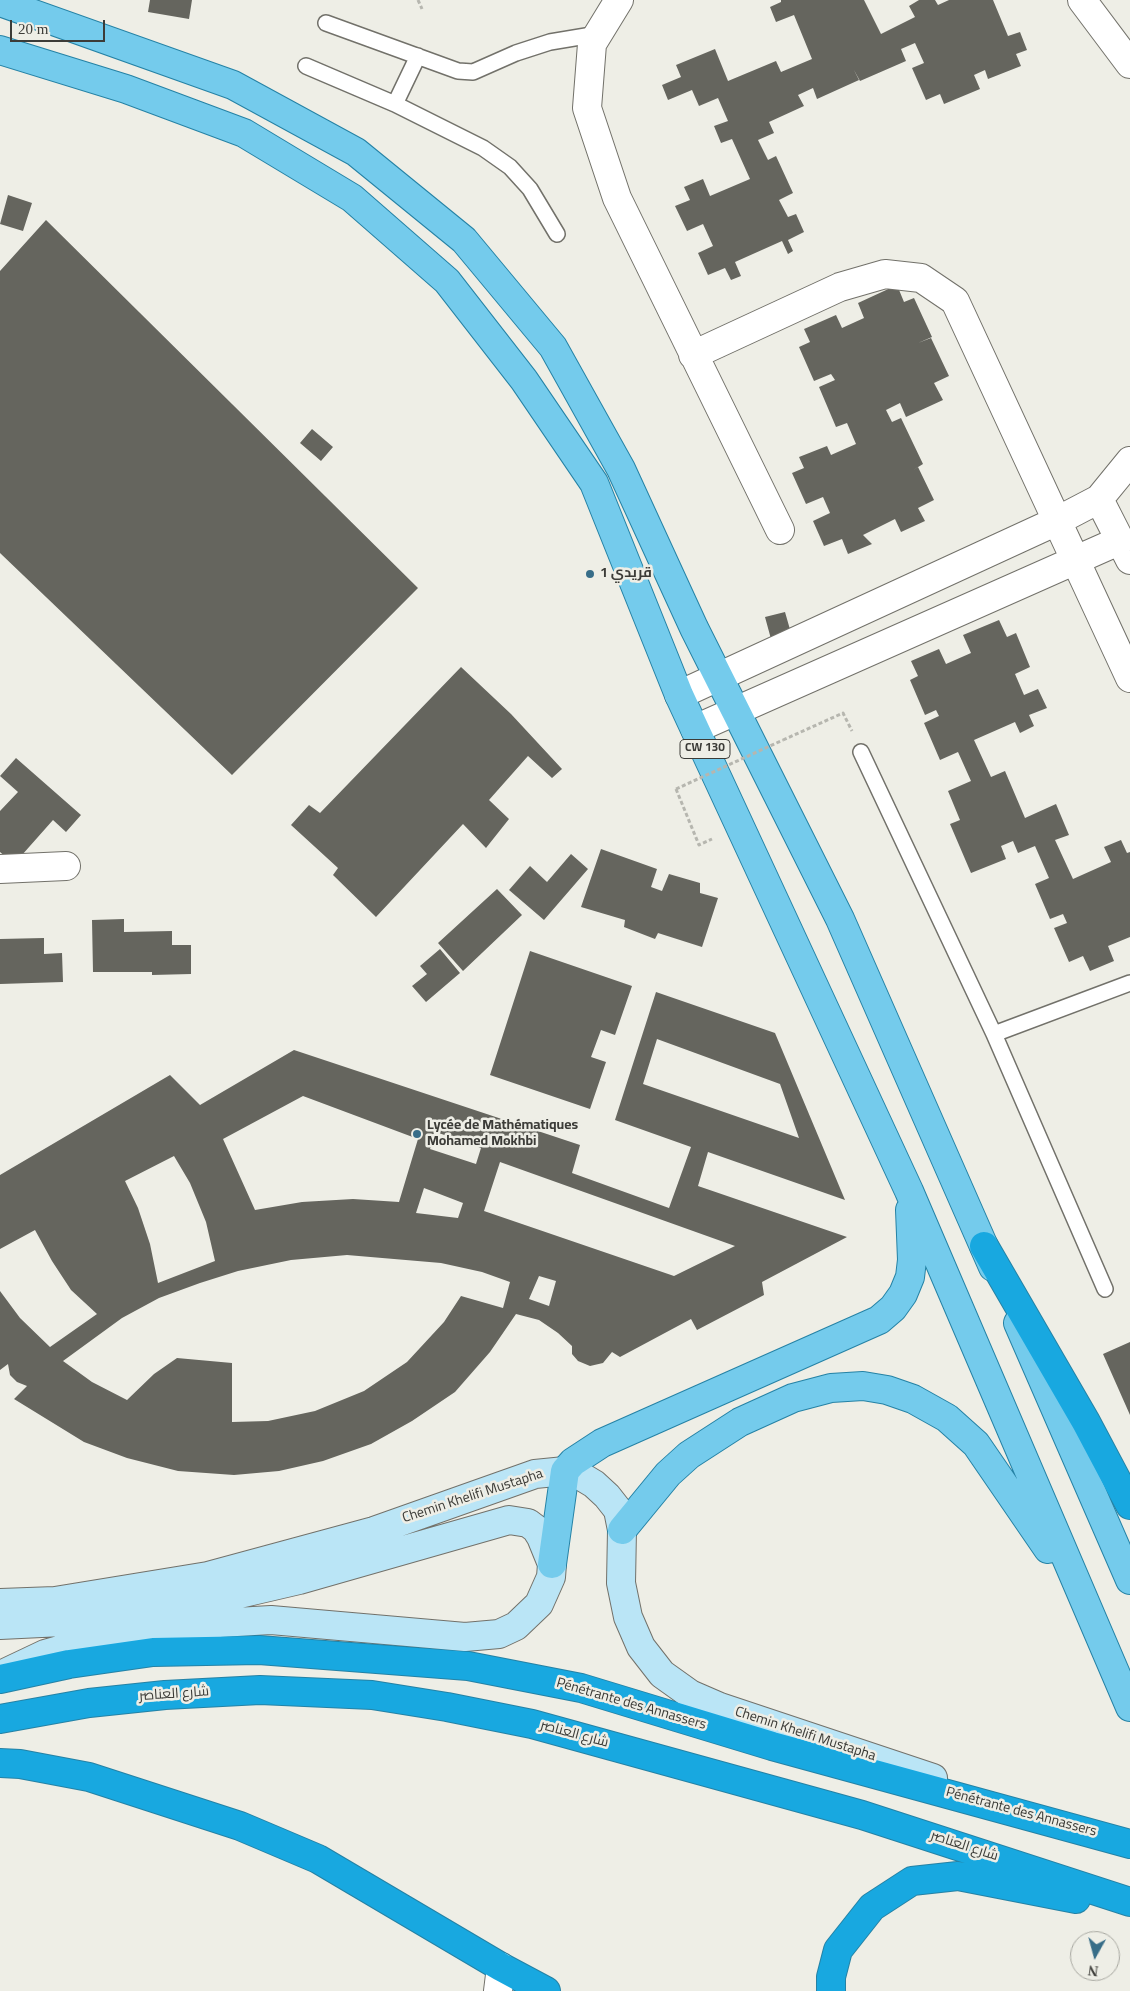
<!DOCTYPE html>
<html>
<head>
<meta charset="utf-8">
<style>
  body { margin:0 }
  #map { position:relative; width:1130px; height:1991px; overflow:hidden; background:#eeeee6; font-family:Georgia,serif }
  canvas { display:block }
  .north { position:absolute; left:1070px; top:1931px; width:50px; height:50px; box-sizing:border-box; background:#eeeee6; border:1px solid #a7a7a0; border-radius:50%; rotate:187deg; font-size:14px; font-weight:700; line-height:20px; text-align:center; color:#3c3c38 }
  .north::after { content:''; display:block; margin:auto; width:18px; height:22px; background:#376d88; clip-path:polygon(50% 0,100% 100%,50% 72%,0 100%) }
  .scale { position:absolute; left:10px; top:20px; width:95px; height:22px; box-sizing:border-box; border:2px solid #3c3c38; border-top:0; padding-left:6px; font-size:15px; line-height:18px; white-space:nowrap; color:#3c3c38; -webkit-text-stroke:4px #eeeee6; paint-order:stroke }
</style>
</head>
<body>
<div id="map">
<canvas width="1130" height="1991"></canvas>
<div class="north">N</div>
<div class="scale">20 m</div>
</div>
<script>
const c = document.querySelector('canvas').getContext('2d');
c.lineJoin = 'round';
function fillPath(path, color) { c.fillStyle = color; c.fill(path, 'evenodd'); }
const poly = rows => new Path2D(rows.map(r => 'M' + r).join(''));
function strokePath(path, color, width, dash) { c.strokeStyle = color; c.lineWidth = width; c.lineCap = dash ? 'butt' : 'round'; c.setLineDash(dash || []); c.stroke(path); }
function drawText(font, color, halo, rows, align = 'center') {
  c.font = font + ' Georgia,Cairo,serif'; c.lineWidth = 5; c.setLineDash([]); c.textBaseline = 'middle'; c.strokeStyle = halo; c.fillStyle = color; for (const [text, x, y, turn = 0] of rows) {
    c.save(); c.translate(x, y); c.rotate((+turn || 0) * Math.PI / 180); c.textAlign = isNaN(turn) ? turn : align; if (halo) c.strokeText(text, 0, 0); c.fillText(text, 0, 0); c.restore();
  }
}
const building = poly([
  [150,0,192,0,189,19,148,12],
  [781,0,864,0,881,34,915,17,909,6,919,0,935,0,938,5,949,0,993,0,1008,36,1020,32,1027,50,1016,54,1021,66,988,79,985,70,974,75,980,89,944,104,940,94,926,100,912,68,924,63,915,43,901,49,906,61,860,81,854,70,859,80,817,99,813,88,798,95,804,106,769,122,774,133,758,140,768,160,776,156,793,193,779,200,788,217,796,214,804,232,788,240,793,251,788,254,782,241,735,262,741,276,731,280,725,268,708,275,698,253,713,246,703,224,687,231,675,206,690,200,684,187,703,179,710,196,750,179,732,139,721,143,714,126,728,121,718,98,699,106,692,90,668,100,662,85,681,77,676,65,715,49,728,81,776,61,781,72,812,59,794,15,776,22,770,7,781,2],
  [8,195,32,203,23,231,0,224],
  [46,220,418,588,232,775,0,553,0,271],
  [897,285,904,302,914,298,932,337,918,343,931,338,949,376,934,383,943,400,906,417,900,403,886,410,892,422,901,418,923,464,910,472,918,467,934,500,918,508,925,521,901,532,895,519,863,535,872,544,848,554,842,539,824,546,813,521,830,513,823,497,806,504,792,473,804,468,799,457,827,446,831,455,856,444,847,423,836,427,819,387,835,380,831,374,814,381,799,347,810,342,804,329,836,315,842,328,864,318,858,303],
  [312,429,333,447,321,461,300,443],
  [785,612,791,633,771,639,765,617],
  [999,620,1007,637,1016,633,1030,667,1015,674,1024,695,1038,689,1047,708,1029,715,1034,726,1020,733,1015,722,974,740,991,777,1005,771,1025,818,1056,804,1069,835,1055,840,1073,879,1111,862,1104,847,1121,840,1127,853,1130,852,1130,937,1108,946,1114,961,1090,971,1083,956,1069,962,1054,928,1067,923,1063,914,1050,919,1035,884,1049,878,1035,846,1018,853,1013,841,1001,846,1006,859,971,873,950,824,960,820,948,791,971,781,958,752,940,760,924,723,939,716,936,710,925,715,910,680,918,676,911,661,939,649,946,664,971,653,963,635],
  [461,667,511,714,562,769,552,778,528,756,489,800,509,819,486,848,463,824,376,917,333,875,338,868,291,825,309,805,320,813],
  [16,758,81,815,66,832,53,820,14,864,0,852,0,811,18,792,0,776],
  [601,849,657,869,651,887,662,891,669,874,700,883,700,893,718,898,702,947,658,933,655,939,624,927,625,920,581,907],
  [571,854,588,869,544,920,509,890,530,866,547,882],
  [497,889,522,915,463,971,438,943],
  [124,919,124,932,172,931,172,945,191,945,191,974,152,975,152,972,93,972,92,920],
  [44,938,44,954,62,953,63,982,0,984,0,939],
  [440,949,460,973,426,1002,412,986,427,974,420,966],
  [530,951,632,986,615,1035,601,1030,591,1057,606,1062,590,1109,490,1075],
  [656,992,775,1033,845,1200,708,1152,698,1186,847,1237,762,1282,764,1295,697,1330,691,1319,620,1357,612,1352,603,1363,590,1366,578,1361,572,1354,572,1346,558,1333,539,1320,516,1314,490,1352,455,1392,412,1421,371,1444,323,1461,279,1471,234,1475,178,1471,127,1458,84,1442,14,1399,27,1386,17,1382,10,1375,8,1364,0,1370,0,1291,20,1318,50,1347,97,1314,71,1290,52,1261,35,1230,0,1249,0,1175,170,1075,200,1105,294,1050,580,1145,572,1173,669,1208,691,1147,615,1120],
  [657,1039,780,1084,799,1138,643,1084],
  [303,1096,418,1139,399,1202,353,1199,302,1202,255,1210,223,1139],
  [436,1132,481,1148,476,1164,430,1149],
  [174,1156,190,1183,206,1222,215,1261,158,1283,150,1244,138,1208,125,1181],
  [500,1162,735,1246,674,1276,484,1211],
  [424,1188,463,1203,458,1218,416,1213],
  [347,1255,441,1263,482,1272,510,1282,503,1308,461,1296,444,1322,407,1362,364,1391,315,1411,268,1421,232,1422,232,1363,177,1358,154,1374,127,1400,92,1382,63,1361,122,1318,159,1298,200,1283,238,1271,291,1260],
  [539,1276,556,1281,549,1306,529,1299],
  [1130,1342,1130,1415,1103,1354]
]);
const path = poly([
  [418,0,422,9],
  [783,740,843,713,852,731],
  [676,789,699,845,712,839]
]);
const lane = poly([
  [326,23,458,71,473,72,516,53,550,42,598,34],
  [418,56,395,104,483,148,510,167,530,189,557,234],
  [306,66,395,104],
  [861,752,994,1034,1105,1289],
  [994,1034,1130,983]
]);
const street = poly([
  [619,0,592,44,587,108,617,198,780,530],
  [1082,0,1130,64],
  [693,355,840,287,885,274,921,278,955,301,1130,678],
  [1099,499,1130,560],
  [679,695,1057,521,1099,499,1130,461],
  [695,729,1121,540],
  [0,869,66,866],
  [498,1991,501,1967]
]);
const secondary = poly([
  [0,1603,55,1601,208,1576,374,1531,535,1474,565,1471,579,1475,594,1484,607,1496,618,1510,622,1530,621,1583,628,1617,641,1647,662,1674,690,1694,720,1707,933,1778],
  [0,1625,62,1622,239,1594,299,1580,509,1520,528,1523,536,1529,541,1537,552,1564,551,1577,539,1604,516,1626,499,1634,465,1637,271,1620,202,1624,70,1647,45,1654,7,1672]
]);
const primary = poly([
  [0,2,233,85,356,152,464,240,553,347,621,469,694,628,840,919,993,1267],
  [0,50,126,89,244,133,352,198,447,281,524,380,594,483,679,695,909,1191,1130,1707],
  [1018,1323,1130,1580],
  [622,1530,668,1474,689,1455,740,1422,793,1398,831,1388,863,1386,887,1390,913,1399,947,1418,976,1444,1048,1549],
  [552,1564,565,1471,573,1462,602,1443,879,1320,893,1308,903,1294,910,1277,912,1260,910,1210]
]);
const highway = poly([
  [984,1246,1086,1422,1130,1505],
  [0,1679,69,1664,153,1652,259,1650,468,1666,581,1688,772,1746,1130,1844],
  [0,1719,89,1703,165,1695,260,1690,372,1695,447,1707,532,1724,862,1815,1130,1902],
  [0,1763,20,1764,89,1777,240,1826,318,1859,501,1967,546,1991],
  [831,1991,831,1977,838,1950,872,1907,912,1881,958,1876,1076,1899]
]);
const pathBridge = poly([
  [676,789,783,740]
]);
const markers = [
  [590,574,5,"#376d88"],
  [417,1134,5,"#376d88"]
];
const shields = [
  [705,749,50]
];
const shieldNames = [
  ["CW 130",705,749]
];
const poiNames = [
  ["قريدي 1",600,574],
  ["Lycée de Mathématiques",427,1126],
  ["Mohamed Mokhbi",427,1142]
];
const streetNames = [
  ["Chemin Khelifi Mustapha",473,1497,-18],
  ["شارع العناصر",174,1695,-4],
  ["Pénétrante des Annassers",631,1705,16],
  ["شارع العناصر",574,1735,15],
  ["Chemin Khelifi Mustapha",805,1735,18],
  ["Pénétrante des Annassers",1021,1813,15],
  ["شارع العناصر",964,1847,18]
];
fillPath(building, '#65655e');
strokePath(lane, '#72716a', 18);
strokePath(street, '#72716a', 30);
strokePath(secondary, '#72716a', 30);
strokePath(primary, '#2582a5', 30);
strokePath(highway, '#2582a5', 30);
strokePath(path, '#b6b6af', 3, [4, 2.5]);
strokePath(lane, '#fff', 15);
strokePath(street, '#fff', 28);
strokePath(secondary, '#bae5f6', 28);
strokePath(primary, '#74cbec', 28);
strokePath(highway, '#18a8e0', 28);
strokePath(pathBridge, '#b6b6af', 3, [4, 2.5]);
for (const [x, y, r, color] of markers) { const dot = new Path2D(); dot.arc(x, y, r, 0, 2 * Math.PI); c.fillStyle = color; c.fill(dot); strokePath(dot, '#eeeee6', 2); }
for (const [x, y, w] of shields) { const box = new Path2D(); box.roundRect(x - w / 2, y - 9.5, w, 19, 4); c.fillStyle = '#eeeee6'; c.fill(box); strokePath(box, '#3c3c38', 1); }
drawText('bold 12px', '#3c3c38', null, shieldNames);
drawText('bold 14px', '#3c3c38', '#eeeee6', poiNames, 'left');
drawText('14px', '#3c3c38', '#eeeee6', streetNames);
</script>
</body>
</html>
